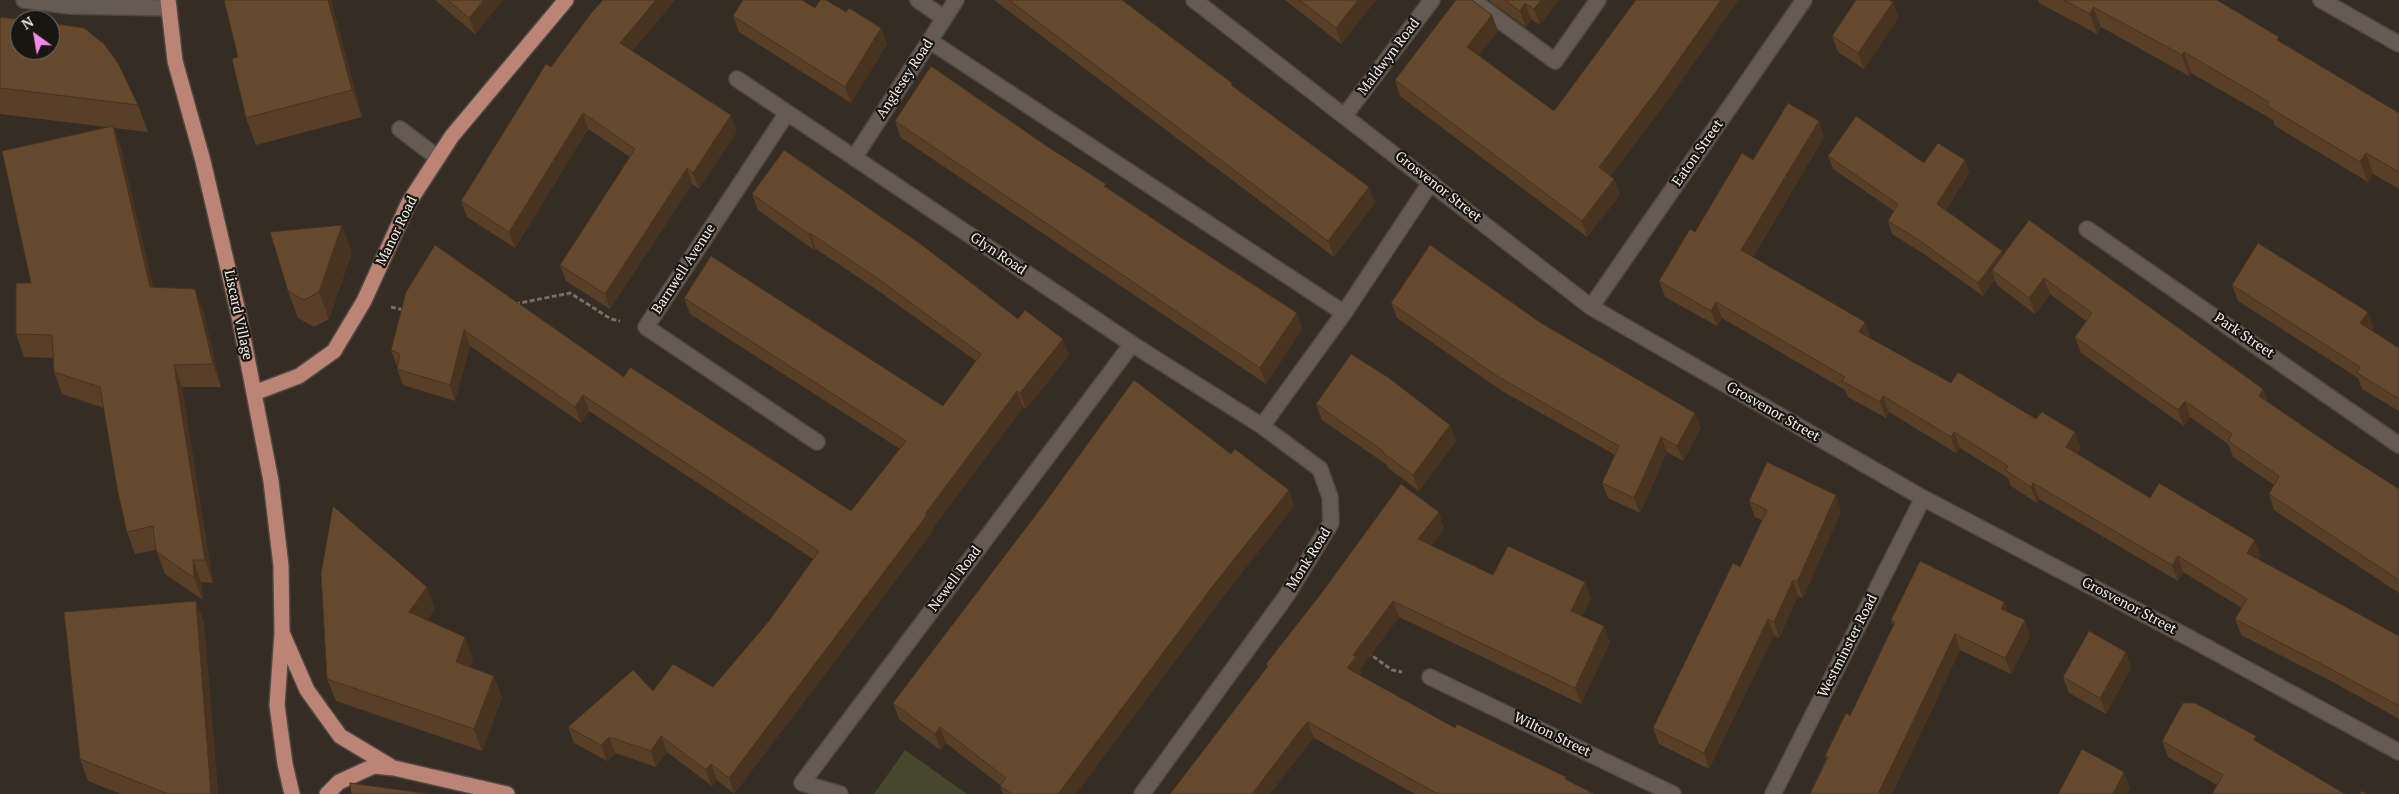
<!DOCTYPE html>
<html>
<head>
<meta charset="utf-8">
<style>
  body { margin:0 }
  #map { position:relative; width:2399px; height:794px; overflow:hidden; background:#352c23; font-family:"PT Serif",serif }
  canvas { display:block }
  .north { position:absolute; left:10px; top:10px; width:50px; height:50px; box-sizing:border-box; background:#191511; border:1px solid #716d68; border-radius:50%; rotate:328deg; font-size:14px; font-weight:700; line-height:20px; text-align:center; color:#f6f0eb }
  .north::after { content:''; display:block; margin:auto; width:18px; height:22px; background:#f788eb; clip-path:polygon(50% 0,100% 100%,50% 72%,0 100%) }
</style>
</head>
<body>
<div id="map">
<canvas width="2399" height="794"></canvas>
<div class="north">N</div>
</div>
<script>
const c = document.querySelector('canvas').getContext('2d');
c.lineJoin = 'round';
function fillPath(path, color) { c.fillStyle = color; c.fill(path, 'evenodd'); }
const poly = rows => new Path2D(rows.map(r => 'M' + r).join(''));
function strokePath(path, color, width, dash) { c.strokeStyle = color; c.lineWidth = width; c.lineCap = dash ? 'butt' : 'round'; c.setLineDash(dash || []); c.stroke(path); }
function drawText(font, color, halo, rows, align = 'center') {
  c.font = font + ' "PT Serif",serif'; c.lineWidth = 4.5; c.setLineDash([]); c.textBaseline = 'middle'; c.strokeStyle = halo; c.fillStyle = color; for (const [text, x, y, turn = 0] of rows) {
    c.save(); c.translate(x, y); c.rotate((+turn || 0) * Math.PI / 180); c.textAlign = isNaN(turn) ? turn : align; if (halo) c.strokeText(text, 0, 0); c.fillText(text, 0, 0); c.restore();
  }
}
const green = poly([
  [905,750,967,794,874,794]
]);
const path = poly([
  [515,304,570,293,611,319,620,321],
  [391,307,404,310],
  [1367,652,1392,670,1402,672]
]);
const minor = poly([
  [24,0,70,6,169,8],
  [918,0,944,18],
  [1194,0,1591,307,1923,498,2195,641,2399,752],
  [1472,0,1555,61,1598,0],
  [2321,0,2399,44],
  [930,41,1344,313],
  [737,79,1132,344,1262,426],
  [787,113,646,327,817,442],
  [1345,115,1432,0],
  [400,129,438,158],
  [854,158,956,0],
  [2087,229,2399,445],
  [1591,307,1804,0],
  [1430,677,1673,794],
  [840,794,802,783,1132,344],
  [1142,794,1287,595,1331,523,1330,497,1320,469,1262,426,1344,313,1431,182],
  [1773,794,1923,498]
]);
const major = poly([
  [168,0,175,61,203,161,239,316,271,481,281,566,282,633,277,705,285,764,292,794],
  [254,393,299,376,334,351,364,301,409,202,452,136,566,0],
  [283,635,307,690,340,736,390,766],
  [327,794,339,782,374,766,394,768,507,794]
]);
const wall = poly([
  [224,0,331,0,362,117,256,145,246,118,238,57],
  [435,0,503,0,475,34],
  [603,0,675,0,632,51,737,131,699,189,692,184,610,309,566,281,560,265,630,157,588,129,515,248,467,217,461,201,551,67],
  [994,0,1122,0,1233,87,1375,203,1334,257],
  [1285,0,1376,0,1341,44],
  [1488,0,1558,0,1540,25,1531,19,1526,27],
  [1636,0,1738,0,1667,101,1610,176,1614,179,1620,195,1587,237,1400,96,1395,80,1498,31,1478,55,1554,111],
  [2038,0,2217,0,2281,42,2399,113,2399,189,2373,174,2368,182,2275,126,2273,120,2191,73,2189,76,2101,27,2097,34,2039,3],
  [1893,2,1898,18,1864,69,1838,52,1832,36],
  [815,8,846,12,881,28,887,44,851,103,739,32,733,16],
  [0,17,138,105,148,132,114,128,121,148,153,287,203,311,221,387,182,387,213,583,201,582,203,600,165,574,156,550,135,554,127,532,104,408,62,394,54,372,54,358,24,357,16,334,106,127,0,114],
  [895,121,1045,145,1180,237,1297,313,1302,329,1266,384,900,137],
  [1824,137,1753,257,1870,338,1951,383,2081,448,2077,454,2150,498,2261,556,2258,559,2399,636,2399,719,2333,682,2241,635,2235,619,2242,608,2183,572,2178,581,2039,499,2037,503,2011,486,2008,478,1960,448,1956,453,1889,412,1886,418,1848,397,1845,390,1722,318,1717,326,1665,297,1659,281,1695,232,1753,160],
  [1828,156,1924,163,1965,160,1969,173,1946,210,2002,251,2003,255,2263,389,2268,402,2335,448,2399,489,2399,593,2274,510,2269,494,2274,485,2233,457,2228,444,2190,417,2184,426,2081,353,2075,337,2086,321,2050,294,2035,314,1998,286,1995,280,1983,296,1924,254,1892,234,1888,221,1894,211,1833,169],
  [752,194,1018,319,1069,355,1026,409,1023,407,932,529,933,531,734,794,717,780,712,786,667,752,656,767,615,753,607,761,574,743,568,727,653,691,713,687,769,621,813,559,589,411,581,423,470,346,455,401,403,385,397,369,398,366,397,366,391,350,406,292,624,377,851,511,900,449,690,314,684,298,943,406,976,361,880,292,816,249,814,250,758,210],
  [352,252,329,319,314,327,298,318,288,291],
  [2232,285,2374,328,2372,331,2399,348,2399,411,2362,389,2358,378,2238,301],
  [1391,303,1541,323,1701,428,1683,461,1667,452,1640,513,1608,498,1602,483,1615,455,1502,391,1397,318],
  [1316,404,1450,425,1456,441,1419,491,1388,468,1387,465,1322,420],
  [1231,454,1289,490,1294,506,1218,603,1076,794,1003,794,1000,785,946,743,940,750,899,719,893,703],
  [1749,501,1841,511,1803,598,1798,596,1779,638,1774,635,1709,769,1659,744,1653,728,1740,567,1762,520,1755,517],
  [1444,528,1431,546,1493,575,1591,598,1582,616,1610,642,1581,704,1399,617,1360,669,1362,673,1360,676,1455,728,1567,780,1594,794,1415,794,1314,738,1305,748,1270,794,1170,794,1267,667,1266,664],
  [427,587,435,609,427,620,473,659,470,667,494,676,502,698,482,751,336,701,327,679],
  [196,601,204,623,218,794,121,794,88,781,80,759],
  [2004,602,2008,612,2030,636,2011,674,1960,650,1892,794,1810,794,1826,759,1825,756,1850,716,1893,626,1891,620],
  [2126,652,2131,668,2106,714,2069,693,2063,677],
  [2162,741,2258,742,2217,785,2168,757]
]);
const shadedWall = poly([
  [328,0,331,0,362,117,352,90],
  [484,0,503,0,475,34,469,18],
  [656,0,675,0,625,59,620,43],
  [1358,0,1376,0,1341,44,1336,28],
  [1541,0,1558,0,1540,25,1534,9],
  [1721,0,1738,0,1667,101,1604,183,1599,167],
  [1893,2,1898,18,1864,69,1858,53],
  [1525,3,1531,19,1526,27,1520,11],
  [2093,7,2101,27,2097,34,2090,14],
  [1492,15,1498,31,1472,62,1467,47],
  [881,28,887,44,851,103,845,87],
  [2184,52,2191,73,2189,76,2182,55],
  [583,113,588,129,515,248,509,232],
  [731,115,737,131,699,189,693,173],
  [1819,121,1824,137,1747,266,1741,250],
  [113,126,121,148,159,310,150,287],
  [2366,153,2373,174,2368,182,2360,162],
  [1965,160,1969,173,1942,217,1937,204],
  [687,168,692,184,610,309,605,294],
  [1614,179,1620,195,1587,237,1582,221],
  [1369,187,1375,203,1334,257,1328,241],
  [342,225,352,252,329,319,319,292],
  [810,233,816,249,814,250,809,234],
  [2002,251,2007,265,1992,270,1995,280,1983,296,1978,283],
  [2044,278,2050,294,2035,314,2029,298],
  [195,289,203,311,221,387,213,364],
  [1716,302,1722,318,1717,326,1711,311],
  [2368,312,2374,328,2366,339,2360,323],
  [1297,313,1302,329,1266,384,1260,368],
  [1865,322,1871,338,1865,348,1859,332],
  [464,330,470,346,455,401,450,385],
  [1063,339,1069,355,1026,409,1020,393],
  [174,365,182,387,213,583,205,560],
  [2263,389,2269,405,2259,396],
  [1017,391,1023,407,932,529,933,531,734,794,729,778],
  [583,395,589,411,581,423,575,407],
  [1883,396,1889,412,1886,418,1880,402],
  [2185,401,2190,417,2184,426,2178,410],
  [1695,413,1701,428,1683,461,1677,446],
  [1450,425,1456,441,1419,491,1413,475],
  [1954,432,1960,448,1956,453,1951,437],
  [2075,432,2081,448,2071,463,2066,447],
  [1661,437,1667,452,1640,513,1634,498],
  [2033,483,2039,499,2037,503,2031,487],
  [1289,490,1294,506,1218,603,1076,794,1058,794,1212,587],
  [1836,495,1841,511,1803,598,1797,582],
  [1439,512,1444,528,1424,555,1418,539],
  [2255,540,2261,556,2252,568,2247,553],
  [2178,556,2183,572,2178,581,2172,565],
  [193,560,201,582,203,600,194,578],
  [1793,580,1798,596,1779,638,1774,622],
  [1585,582,1591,598,1577,627,1571,611],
  [427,587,435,609,417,634,409,612],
  [196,601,204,623,218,794,211,794],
  [1393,601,1399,617,1360,669,1362,673,1353,684,1347,668,1353,655],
  [2004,602,2010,618,2001,609],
  [1768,619,1774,635,1709,769,1704,753],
  [2025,620,2030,636,2011,674,2005,658],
  [1604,626,1610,642,1581,704,1575,688],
  [1955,634,1960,650,1892,794,1878,794],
  [465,637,473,659,464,684,456,662],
  [2126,652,2131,668,2106,714,2100,698],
  [494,676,502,698,482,751,474,729],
  [1308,722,1314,738,1305,748,1270,794,1252,794,1299,732],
  [940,727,946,743,940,750,935,734],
  [661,736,667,752,656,767,651,751],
  [609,737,615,753,607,761,601,745],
  [711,764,717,780,712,786,706,770],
  [2124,772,2130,788,2127,794,2113,794]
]);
const building = poly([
  [224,0,328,0,352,90,246,118,232,59,238,57,224,0],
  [448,0,484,0,469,18,448,0],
  [603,0,656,0,620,43,731,115,693,173,687,168,605,294,560,265,635,149,583,113,509,232,461,201,546,64,551,67,592,12,603,0],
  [743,0,802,0,815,8,820,0,826,0,846,12,849,8,881,28,845,87,733,16,743,0],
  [1009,0,1122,0,1232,83,1231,85,1369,187,1328,241,1009,0],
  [1299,0,1358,0,1336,28,1299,0],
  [1456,0,1472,0,1492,15,1467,47,1554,111,1636,0,1721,0,1661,85,1599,167,1614,179,1582,221,1395,80,1456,0],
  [1505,0,1541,0,1534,9,1525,3,1520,11,1505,0],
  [1856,0,1889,0,1893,2,1858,53,1832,36,1856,0],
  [2064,0,2217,0,2279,37,2277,40,2399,113,2399,172,2366,153,2360,162,2267,106,2269,102,2184,52,2182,55,2093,7,2090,14,2064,0],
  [0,17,24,20,20,20,20,50,50,50,50,23,84,28,104,44,118,63,138,105,0,88,0,17],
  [931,66,1045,145,1106,184,1104,186,1180,237,1297,313,1260,368,895,121,931,66],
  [1788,103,1819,121,1741,250,1865,322,1859,332,1951,383,1958,372,2036,419,2042,412,2075,432,2066,447,2150,498,2159,483,2255,540,2247,553,2399,636,2399,706,2327,667,2235,619,2247,599,2178,556,2172,565,2033,483,2031,487,2005,470,2008,466,1954,432,1951,437,1883,396,1880,402,1842,381,1845,377,1716,302,1711,311,1659,281,1690,229,1695,232,1742,153,1753,160,1788,103],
  [1856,116,1924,163,1938,143,1965,160,1937,204,2002,251,1978,283,1919,240,1888,221,1898,204,1828,156,1856,116],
  [113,126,150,287,195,289,213,364,174,365,205,560,193,560,194,578,156,551,153,526,127,532,118,493,100,387,54,372,52,335,16,334,16,283,31,283,2,151,113,126],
  [784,150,922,245,1018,319,1025,310,1063,339,1020,393,1017,391,925,514,927,515,729,778,711,764,706,770,661,736,651,751,609,737,601,745,568,727,633,670,653,691,673,664,713,687,769,621,819,551,583,395,575,407,464,330,450,385,397,369,400,354,391,350,406,292,435,245,624,377,630,367,851,511,906,441,684,298,711,256,943,406,981,354,874,276,810,233,809,234,752,194,784,150],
  [2029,220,2263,389,2259,396,2335,448,2399,489,2399,580,2269,494,2279,476,2228,441,2232,434,2185,401,2178,410,2075,337,2092,313,2044,278,2029,298,1992,270,2029,220],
  [342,225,319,292,304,300,288,291,270,232,342,225],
  [2258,243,2368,312,2360,323,2399,348,2399,399,2357,373,2360,367,2232,285,2258,243],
  [1430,245,1541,323,1695,413,1677,446,1661,437,1634,498,1602,483,1619,446,1497,376,1391,303,1430,245],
  [1351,354,1389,378,1450,425,1413,475,1382,452,1383,451,1316,404,1351,354],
  [1134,380,1231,454,1235,449,1289,490,1212,587,1058,794,1012,794,1000,786,1006,778,940,727,935,734,893,703,1044,504,1134,380],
  [1767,462,1836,495,1797,582,1793,580,1774,622,1768,619,1704,753,1653,728,1733,563,1740,567,1767,510,1749,501,1767,462],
  [1401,484,1439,512,1418,539,1493,575,1508,546,1585,582,1571,611,1604,626,1575,688,1393,601,1353,655,1356,657,1347,668,1455,728,1457,724,1566,777,1565,779,1594,794,1438,794,1308,722,1299,732,1252,794,1170,794,1268,666,1266,664,1320,595,1401,484],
  [333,506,427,587,409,612,465,637,456,662,494,676,474,729,327,679,321,573,333,506],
  [1920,561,2004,602,2001,609,2025,620,2005,658,1955,634,1878,794,1810,794,1828,757,1825,756,1846,713,1850,716,1895,622,1891,620,1920,561],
  [196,601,211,794,168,794,80,759,64,612,196,601],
  [2089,631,2126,652,2100,698,2063,677,2089,631],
  [2183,703,2195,703,2256,736,2254,740,2345,794,2212,794,2223,775,2162,741,2183,703],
  [2082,749,2124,772,2113,794,2058,794,2082,749],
  [350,783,430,794,351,794,350,783],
  [2361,791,2367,794,2360,794,2361,791]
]);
const streetNames = [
  ["Maldwyn Road",1389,57,-53],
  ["Anglesey Road",905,79,-57],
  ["Eaton Street",1698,153,-55],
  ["Grosvenor Street",1438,187,38],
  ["Manor Road",397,231,-64],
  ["Glyn Road",998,254,34],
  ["Barnwell Avenue",684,269,-57],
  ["Liscard Village",238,315,78],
  ["Park Street",2244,336,34],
  ["Grosvenor Street",1773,412,30],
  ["Monk Road",1309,559,-58],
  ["Newell Road",955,579,-53],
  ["Grosvenor Street",2129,606,28],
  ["Westminster Road",1848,646,-63],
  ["Wilton Street",1552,735,26]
];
fillPath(green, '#45482d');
strokePath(minor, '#504942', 18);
strokePath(major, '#504942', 18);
strokePath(path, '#766e67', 3, [5, 2.5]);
strokePath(minor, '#665b52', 15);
strokePath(major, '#bb8475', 15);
fillPath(wall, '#573f28');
fillPath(shadedWall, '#473320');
fillPath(building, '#65492e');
strokePath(building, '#473320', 1);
drawText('14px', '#f6f0eb', '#191511', streetNames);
</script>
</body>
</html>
